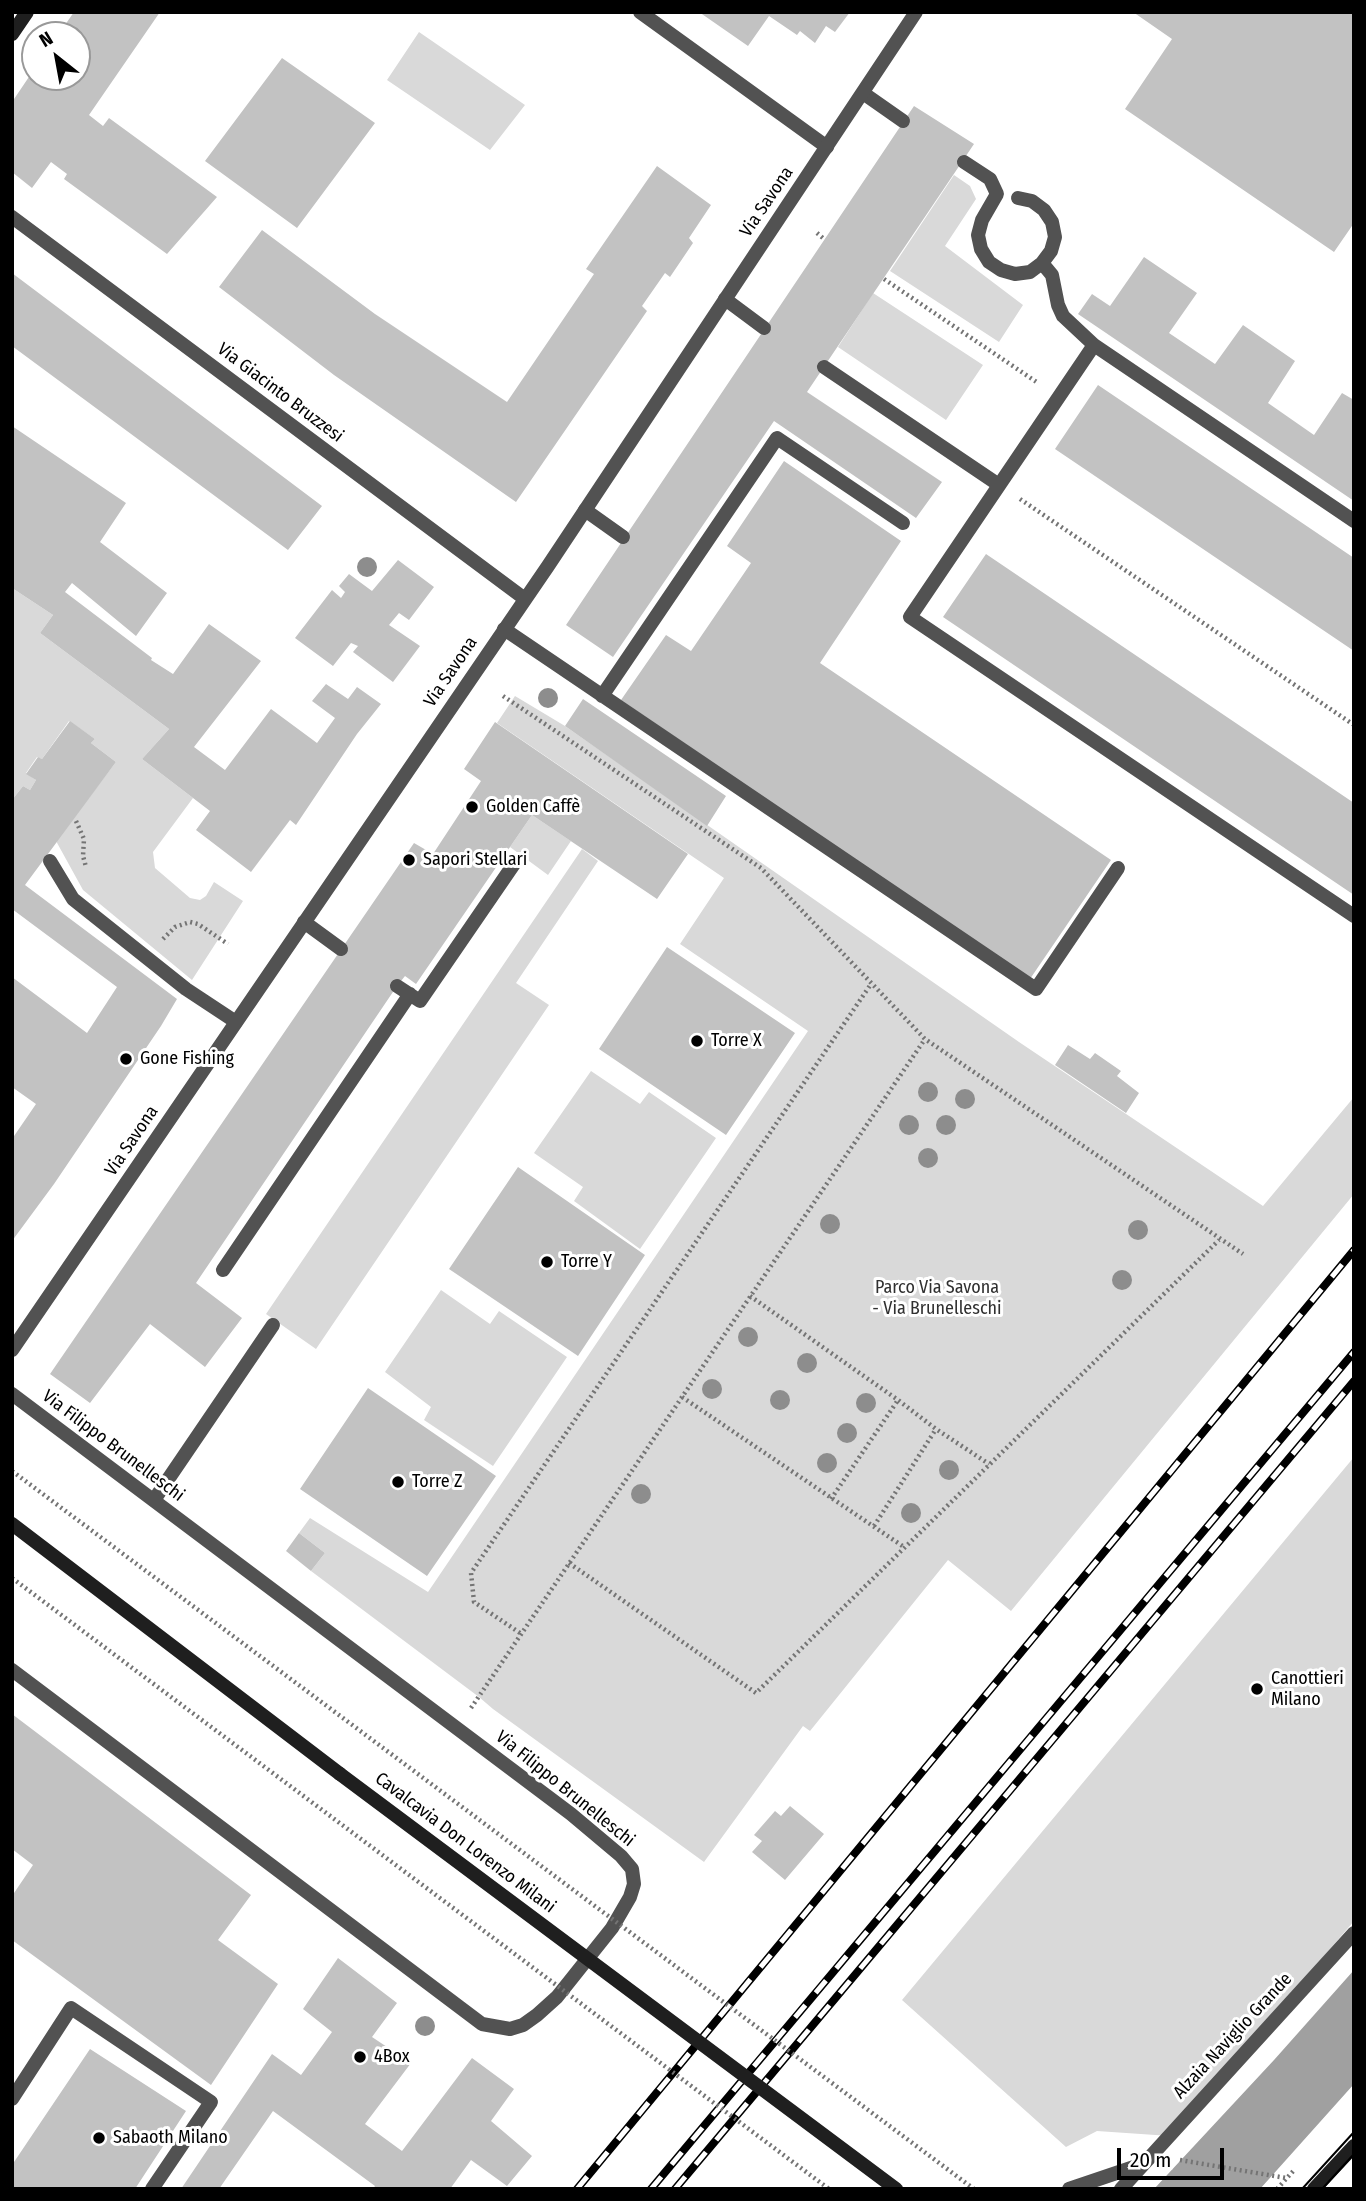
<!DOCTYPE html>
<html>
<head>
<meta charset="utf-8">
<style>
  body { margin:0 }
  #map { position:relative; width:1366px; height:2201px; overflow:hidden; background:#fff; font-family:"Fira Sans Condensed",sans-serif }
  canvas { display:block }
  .frame { position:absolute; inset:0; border:14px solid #000; pointer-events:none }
  .north { position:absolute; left:21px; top:21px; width:70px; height:70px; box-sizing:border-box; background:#fff; border:2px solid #999; border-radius:50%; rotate:329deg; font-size:19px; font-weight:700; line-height:28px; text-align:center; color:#000 }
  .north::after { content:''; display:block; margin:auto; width:24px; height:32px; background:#000; clip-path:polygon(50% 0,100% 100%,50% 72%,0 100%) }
  .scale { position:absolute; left:1117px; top:2148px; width:107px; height:32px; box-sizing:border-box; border:4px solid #000; border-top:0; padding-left:9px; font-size:21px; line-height:24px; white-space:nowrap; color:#000; -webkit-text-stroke:5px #fff; paint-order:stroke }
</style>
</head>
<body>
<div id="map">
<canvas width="1366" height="2201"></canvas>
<div class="frame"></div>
<div class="north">N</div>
<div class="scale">20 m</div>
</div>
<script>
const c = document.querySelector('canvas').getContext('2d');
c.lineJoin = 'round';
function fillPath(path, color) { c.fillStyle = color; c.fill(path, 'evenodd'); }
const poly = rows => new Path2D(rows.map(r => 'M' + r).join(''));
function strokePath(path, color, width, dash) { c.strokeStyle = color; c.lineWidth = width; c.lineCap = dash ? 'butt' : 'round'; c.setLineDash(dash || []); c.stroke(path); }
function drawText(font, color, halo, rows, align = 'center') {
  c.font = font + ' "Fira Sans Condensed",sans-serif'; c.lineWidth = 6; c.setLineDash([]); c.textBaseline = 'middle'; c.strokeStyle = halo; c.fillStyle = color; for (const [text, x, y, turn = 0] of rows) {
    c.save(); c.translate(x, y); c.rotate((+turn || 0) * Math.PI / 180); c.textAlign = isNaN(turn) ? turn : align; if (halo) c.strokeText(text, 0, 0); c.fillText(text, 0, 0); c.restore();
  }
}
const green = poly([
  [419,32,525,105,490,150,387,80],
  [954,175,970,186,976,199,945,246,1023,305,999,342,890,271],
  [873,293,983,365,946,420,838,347],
  [12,588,53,615,40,633,169,729,142,759,193,798,153,852,155,868,190,898,200,900,206,896,214,882,243,901,192,980,83,890,56,841,116,762,91,743,95,739,69,721,42,759,37,757,26,773,36,780,30,790,23,786,12,800],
  [515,696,565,726,1019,1042,1263,1206,1354,1097,1354,1194,1011,1611,948,1560,810,1731,803,1726,704,1862,493,1709,479,1697,311,1571,325,1553,299,1533,310,1518,428,1592,808,1031,680,944,724,878,497,723],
  [532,815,571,841,548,875,510,847],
  [582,849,598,861,516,983,549,1005,316,1349,266,1314],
  [591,1071,640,1104,649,1092,716,1138,640,1249,574,1201,583,1187,534,1153],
  [441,1290,490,1324,499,1311,567,1357,493,1466,424,1420,431,1407,385,1372],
  [1354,1457,1354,1921,1170,2136,1097,2131,1066,2147,902,2000]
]);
const water = poly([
  [1354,1970,1354,2084,1260,2189,1154,2189,1274,2060]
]);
const building = poly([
  [74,12,160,12,89,115,103,126,109,118,217,197,167,254,64,179,67,174,51,162,32,188,12,172,12,102,35,68,35,77,77,77,77,35,58,35],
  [699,12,850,12,835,32,826,26,815,43,800,31,797,35,769,16,748,46],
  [1133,12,1354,12,1354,223,1334,252,1125,109,1172,39],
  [282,58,375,123,297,228,205,161],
  [914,106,974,144,807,392,942,482,916,518,774,421,613,657,566,625],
  [657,166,711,205,689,238,693,243,670,277,665,273,642,306,647,311,516,502,334,375,219,287,262,230,375,314,507,402,594,274,586,269],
  [1144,257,1197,293,1169,333,1215,364,1243,325,1295,361,1268,403,1314,435,1342,393,1354,400,1354,501,1078,314,1092,294,1110,306],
  [12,273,322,506,288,550,12,346],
  [1098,385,1354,558,1354,651,1055,449],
  [12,426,126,503,100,542,167,593,136,636,72,583,65,592,152,658,151,660,173,674,209,624,261,661,194,747,225,770,271,709,317,743,335,718,312,701,326,684,348,699,357,687,381,704,357,734,296,825,290,820,251,872,196,830,210,811,142,759,169,729,40,633,53,615,12,588],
  [784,461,901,541,820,663,1111,860,1030,979,621,700,666,635,691,651,751,563,727,546],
  [986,554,1354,803,1354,895,943,617],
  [398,560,434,587,409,620,399,613,389,625,420,646,393,682,353,652,358,646,351,643,333,666,295,638,332,590,341,598,345,592,339,586,349,574,372,591],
  [583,699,726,796,707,826,565,726],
  [70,721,95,739,91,743,116,762,25,885,177,999,161,1026,54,1184,12,1241,12,1139,36,1104,12,1087,12,977,87,1033,117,987,12,909,12,800,23,786,30,790,36,780,26,774,38,757,42,759],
  [495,722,688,854,657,899,532,815,416,984,405,976,397,986,196,1283,242,1318,205,1367,150,1324,90,1403,50,1374,414,843,433,854,481,781,464,769],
  [667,947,795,1033,726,1135,599,1049],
  [1068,1045,1090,1059,1095,1053,1121,1071,1117,1076,1139,1093,1126,1113,1055,1065],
  [518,1167,645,1255,578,1356,449,1269],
  [368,1388,496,1476,427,1576,300,1489],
  [299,1533,325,1553,311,1571,286,1551],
  [12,1714,251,1895,218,1940,278,1984,211,2085,12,1940,12,1896,33,1865,12,1849],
  [790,1806,824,1834,785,1880,752,1852,762,1841,754,1835,775,1811,781,1816],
  [338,1958,397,2003,372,2037,411,2063,365,2124,402,2151,472,2058,514,2089,491,2121,532,2156,507,2186,471,2160,450,2189,373,2189,375,2186,273,2111,219,2189,181,2189,272,2054,301,2075,332,2032,303,2009],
  [90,2049,186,2111,135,2189,12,2189,12,2165]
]);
const path = poly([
  [817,233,824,239],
  [884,279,1038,383],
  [1020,499,1354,725],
  [503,696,761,868,925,1039,1243,1254],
  [76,821,84,839,83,856,86,867],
  [163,939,175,927,190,922,198,924,228,944],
  [750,1296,898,1400,936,1429,989,1464],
  [682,1397,904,1547],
  [831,1499,898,1400],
  [874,1526,936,1429],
  [569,1563,756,1693,1219,1240],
  [520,1633,474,1602,471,1573,871,984],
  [471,1708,925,1039],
  [1180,2160,1286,2178],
  [1277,2189,1295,2169]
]);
const lane = poly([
  [640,12,827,147],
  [863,93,903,121],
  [964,162,990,179,997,194,982,220,978,235,981,249,989,262,1001,270,1015,274,1030,272,1042,263,1051,251,1055,237,1052,222,1044,210,1032,201,1018,198],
  [1042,263,1052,275,1058,305,1063,316,1094,345,1354,521],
  [725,299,764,328],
  [1094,345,910,617,1354,916],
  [824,367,999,485],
  [585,510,623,537],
  [504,629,1036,989,1118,868],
  [602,696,777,438,903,523],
  [50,861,73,899,186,989,236,1022],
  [304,922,341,949],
  [397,986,420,1001,514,864],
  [223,1270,410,994],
  [154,1500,273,1325],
  [12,2099,71,2008,211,2102,152,2189]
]);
const street = poly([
  [12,217,525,599],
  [12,1350,548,566,916,12],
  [12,1394,571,1814,621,1856,632,1869,634,1884,630,1897,612,1928,557,1997,537,2015,523,2025,510,2029,482,2024,12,1670],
  [1069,2189,1140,2165],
  [1121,2189,1354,1933]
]);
const secondary = poly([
  [12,34,27,12],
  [12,1524,340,1774],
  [1314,2189,1354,2146]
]);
const tram = poly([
  [1302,2189,1354,2132],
  [1322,2189,1354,2154]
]);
const rail = poly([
  [577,2189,1354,1250],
  [651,2189,1354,1352],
  [675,2189,1354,1381]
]);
const pathBridge = poly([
  [12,1471,974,2189],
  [12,1578,829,2189]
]);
const secondaryBridge = poly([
  [340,1774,896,2189]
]);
const trees = [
  [367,567],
  [548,698],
  [928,1092],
  [965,1099],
  [909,1125],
  [946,1125],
  [928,1158],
  [830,1224],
  [1138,1230],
  [1122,1280],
  [748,1337],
  [807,1363],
  [712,1389],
  [780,1400],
  [866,1403],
  [847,1433],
  [827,1463],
  [949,1470],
  [641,1494],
  [911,1513],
  [425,2026]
];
const markers = [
  [472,807,7,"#000"],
  [409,860,7,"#000"],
  [697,1041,7,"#000"],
  [126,1059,7,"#000"],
  [547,1262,7,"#000"],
  [398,1482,7,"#000"],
  [1257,1689,7,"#000"],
  [360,2057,7,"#000"],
  [99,2138,7,"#000"]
];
const streetNames = [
  ["Via Savona",767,202,-56],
  ["Via Giacinto Bruzzesi",280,393,37],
  ["Via Savona",451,672,-56],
  ["Via Savona",132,1141,-56],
  ["Via Filippo Brunelleschi",113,1446,37],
  ["Via Filippo Brunelleschi",565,1789,39],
  ["Cavalcavia Don Lorenzo Milani",465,1843,37],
  ["Alzaia Naviglio Grande",1233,2036,-47]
];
const poiNames = [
  ["Golden Caffè",486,807],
  ["Sapori Stellari",423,860],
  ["Torre X",711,1041],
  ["Gone Fishing",140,1059],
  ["Torre Y",561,1262],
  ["Torre Z",412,1482],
  ["Canottieri",1271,1679],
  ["Milano",1271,1700],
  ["4Box",374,2057],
  ["Sabaoth Milano",113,2138]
];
const parkNames = [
  ["Parco Via Savona",937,1288],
  ["- Via Brunelleschi",937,1309]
];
fillPath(green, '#d9d9d9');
fillPath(water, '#a0a0a0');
fillPath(building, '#c2c2c2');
strokePath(path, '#747474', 4.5, [2, 3.5]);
strokePath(lane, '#525252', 14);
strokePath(street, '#525252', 14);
strokePath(secondary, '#1f1f1f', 14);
strokePath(tram, '#000', 2);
strokePath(rail, '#000', 8);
strokePath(rail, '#fff', 5, [16]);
strokePath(pathBridge, '#747474', 4.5, [2, 3.5]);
strokePath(secondaryBridge, '#1f1f1f', 14);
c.fillStyle = '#8d8d8d';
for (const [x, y] of trees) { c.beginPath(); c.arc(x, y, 10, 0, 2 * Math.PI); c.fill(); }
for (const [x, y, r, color] of markers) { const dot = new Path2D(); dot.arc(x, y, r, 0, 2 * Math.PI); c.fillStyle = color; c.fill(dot); strokePath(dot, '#fff', 2.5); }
drawText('18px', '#000', '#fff', streetNames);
drawText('18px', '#000', '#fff', poiNames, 'left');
drawText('18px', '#303030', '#fff', parkNames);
</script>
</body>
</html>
